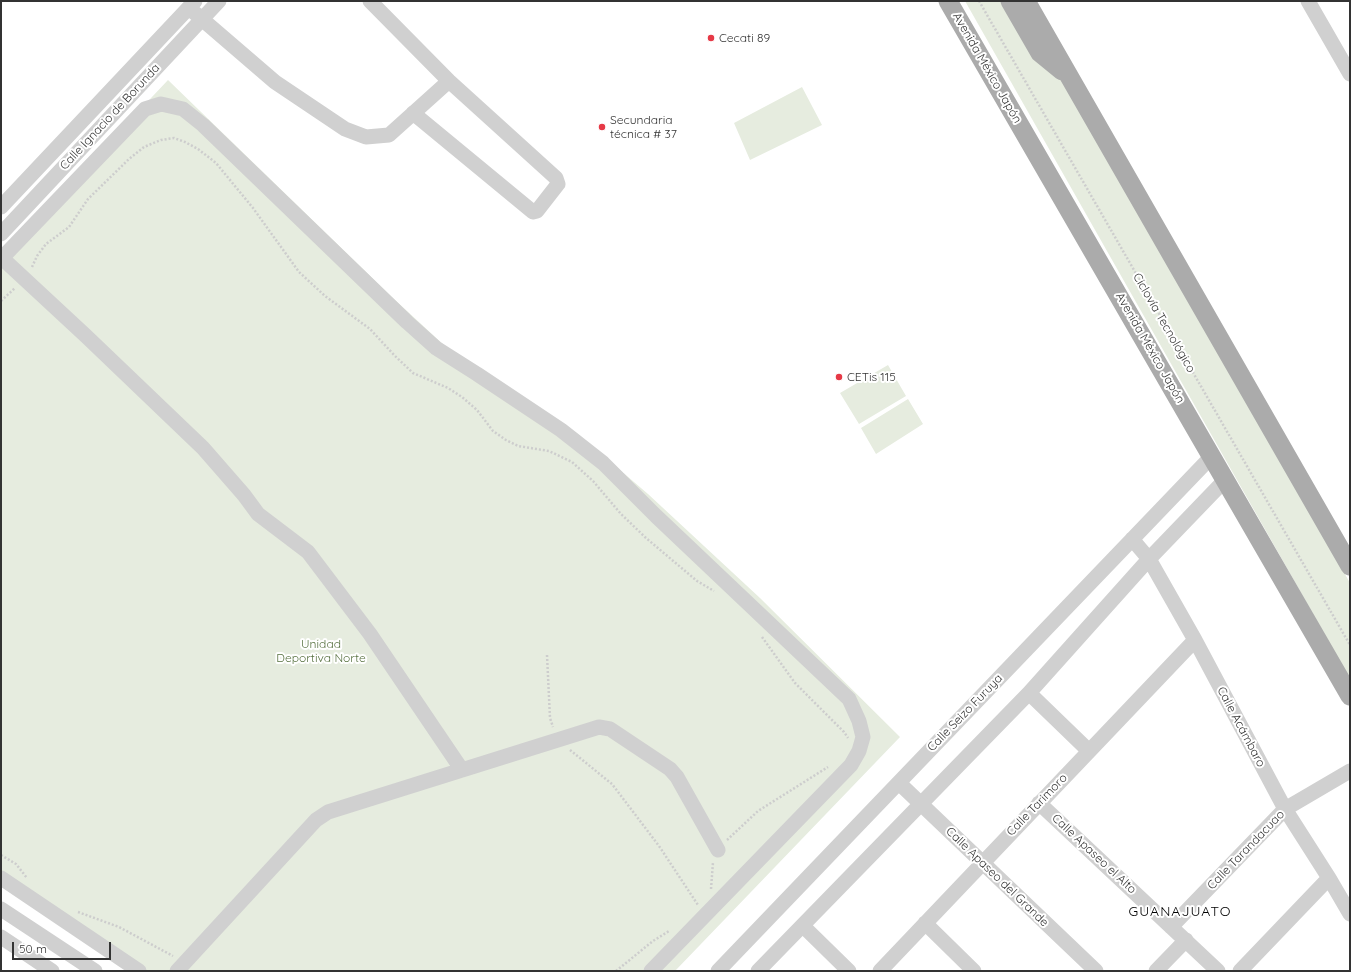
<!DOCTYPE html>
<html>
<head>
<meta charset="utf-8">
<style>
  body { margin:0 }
  #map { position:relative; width:1351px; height:972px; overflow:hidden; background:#fff; font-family:Quicksand,sans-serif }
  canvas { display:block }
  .frame { position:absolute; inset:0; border:2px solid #333; pointer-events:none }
  .scale { position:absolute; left:12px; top:942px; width:99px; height:18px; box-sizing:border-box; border:2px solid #333; border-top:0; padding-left:5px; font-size:12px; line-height:14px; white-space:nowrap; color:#333; -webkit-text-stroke:3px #fff; paint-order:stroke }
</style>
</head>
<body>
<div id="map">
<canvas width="1351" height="972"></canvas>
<div class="frame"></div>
<div class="scale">50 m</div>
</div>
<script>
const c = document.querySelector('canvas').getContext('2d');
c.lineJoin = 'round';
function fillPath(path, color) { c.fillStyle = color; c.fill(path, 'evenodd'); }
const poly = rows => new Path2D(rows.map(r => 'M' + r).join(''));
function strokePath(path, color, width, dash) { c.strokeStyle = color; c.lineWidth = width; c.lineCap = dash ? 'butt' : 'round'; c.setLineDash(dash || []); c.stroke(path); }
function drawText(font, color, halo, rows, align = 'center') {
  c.font = font + ' Quicksand,sans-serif'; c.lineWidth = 4; c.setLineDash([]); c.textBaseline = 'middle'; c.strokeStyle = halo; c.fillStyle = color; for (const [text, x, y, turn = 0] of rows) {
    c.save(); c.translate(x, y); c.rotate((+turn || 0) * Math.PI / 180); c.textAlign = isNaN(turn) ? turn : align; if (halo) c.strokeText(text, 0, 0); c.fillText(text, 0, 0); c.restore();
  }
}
const green = poly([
  [965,1,1009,1,1062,81,1250,406,1350,583,1350,679],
  [168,80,394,299,446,347,511,393,578,434,648,494,760,598,900,737,675,971,131,971,1,885,1,257],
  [802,87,822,125,750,160,734,123],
  [888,365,906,396,859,424,840,393],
  [908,399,923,424,876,454,861,428]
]);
const path = poly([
  [979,1,1350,645],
  [32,267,37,256,46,244,69,227,88,199,129,159,144,147,161,140,174,138,185,142,198,149,216,163,253,208,299,272,325,296,370,329,395,356,413,373,448,388,462,397,477,410,493,431,506,440,518,446,549,451,572,462,593,481,621,514,646,538,697,581,714,591],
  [1,301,15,288],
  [762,637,795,683,844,732,848,738],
  [547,655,550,718,553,727],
  [570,750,612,784,659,846,698,905],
  [727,840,758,811,828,767],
  [1,855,16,864,27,878],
  [711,889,713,862],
  [78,912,119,927,173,956],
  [616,971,653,941,669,931]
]);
const minor = poly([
  [370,1,449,81,556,178,558,184,537,211,533,212,413,113],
  [1308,1,1350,74],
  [189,8,275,82,345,129,366,137,389,135,449,81],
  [1,207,195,1],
  [1,234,219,1],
  [2,258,86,336,203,448,244,495,258,514,308,552,370,634,462,770],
  [1,259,145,109,161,104,183,109,203,125,407,322,436,348,477,374,561,430,603,463,656,516,849,699,859,721,863,737,859,751,851,765,651,971],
  [1132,539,1149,559,1195,640,1285,809,1329,878,1350,914],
  [1029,693,1089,751],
  [899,783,1096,971],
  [1039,803,1218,971],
  [1,878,139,971],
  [1,909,95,971],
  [925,923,974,971],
  [803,926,849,971],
  [1171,927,1285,809,1350,771],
  [1,937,52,971],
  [177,971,316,820,328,812,599,727,610,729,670,769,677,777,718,850],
  [718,971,1212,456],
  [758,971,1029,693,1149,559,1226,479],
  [880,971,1195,640],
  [1156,971,1186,940],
  [1240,971,1329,878]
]);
const major = poly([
  [948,1,1350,696],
  [1010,1,1040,53,1062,71],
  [1026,1,1350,566]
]);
const markers = [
  [711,38,4,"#e63946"],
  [602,127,4,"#e63946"],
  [839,377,4,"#e63946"]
];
const poiNames = [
  ["Cecati 89",719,38],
  ["Secundaria",610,120],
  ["técnica # 37",610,134],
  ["CETis 115",847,377]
];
const streetNames = [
  ["Avenida México Japón",987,68,60],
  ["Calle Ignacio de Borunda",110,117,-47],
  ["Ciclovía Tecnológico",1164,323,60],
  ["Avenida México Japón",1150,348,60],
  ["Calle Seizo Furuya",965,713,-46],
  ["Calle Acámbaro",1241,727,62],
  ["Calle Tarimoro",1037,805,-46],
  ["Calle Tarandacuao",1246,850,-46],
  ["Calle Apaseo el Alto",1094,854,43],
  ["Calle Apaseo del Grande",997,877,44]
];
const parkNames = [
  ["Unidad",321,644],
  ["Deportiva Norte",321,658]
];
const quarterNames = [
  ["GUANAJUATO",1180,912]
];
fillPath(green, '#e6ecdf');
strokePath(path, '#cdcdcd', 2.5, [2, 2]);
strokePath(minor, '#d0d0d0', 15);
strokePath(major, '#ababab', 19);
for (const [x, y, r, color] of markers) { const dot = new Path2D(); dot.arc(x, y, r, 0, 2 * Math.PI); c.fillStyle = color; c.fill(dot); strokePath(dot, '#fff', 1.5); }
drawText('12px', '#333', '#fff', poiNames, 'left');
drawText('12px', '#333', '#fff', streetNames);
drawText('12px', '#56703f', '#fff', parkNames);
c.letterSpacing = '1px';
drawText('14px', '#000', '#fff', quarterNames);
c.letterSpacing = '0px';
</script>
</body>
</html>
